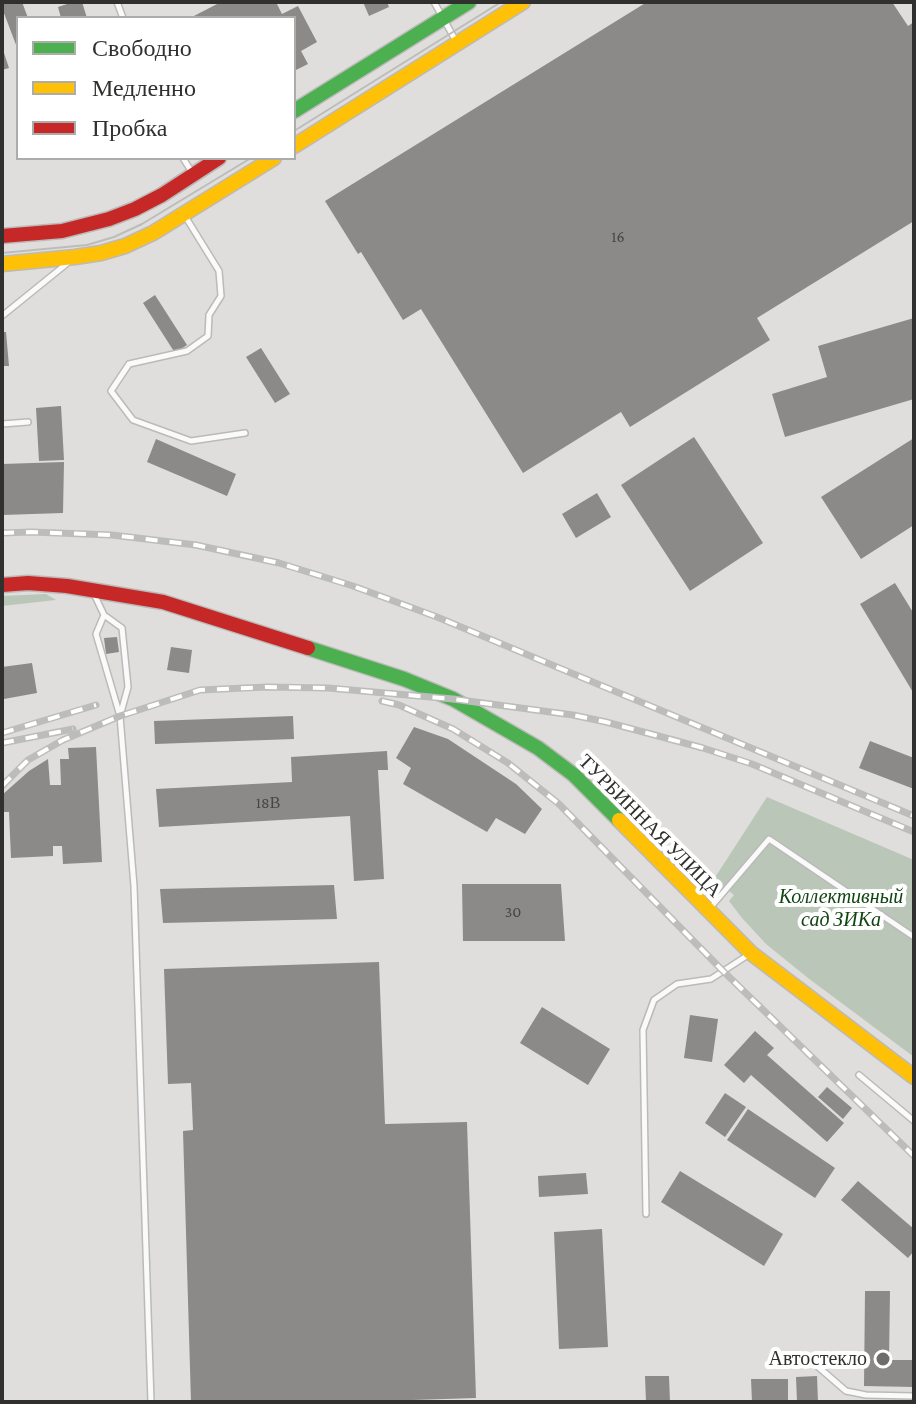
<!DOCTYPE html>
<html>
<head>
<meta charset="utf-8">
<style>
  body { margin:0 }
  #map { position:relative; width:916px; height:1404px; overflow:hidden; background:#dfdedc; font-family:"Crimson Pro",serif }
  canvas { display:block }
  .frame { position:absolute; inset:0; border:4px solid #30302e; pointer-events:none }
  .legend { position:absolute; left:16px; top:16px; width:280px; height:144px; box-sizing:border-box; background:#fff; border:2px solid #acacab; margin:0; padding:10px 14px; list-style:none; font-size:24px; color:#30302e }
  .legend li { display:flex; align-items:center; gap:16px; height:40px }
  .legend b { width:40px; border:2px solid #acacab }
</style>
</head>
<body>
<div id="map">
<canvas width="916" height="1404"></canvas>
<div class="frame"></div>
<ul class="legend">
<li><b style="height:10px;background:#4caf50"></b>Свободно</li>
<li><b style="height:10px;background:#ffc107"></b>Медленно</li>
<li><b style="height:10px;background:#c62828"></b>Пробка</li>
</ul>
</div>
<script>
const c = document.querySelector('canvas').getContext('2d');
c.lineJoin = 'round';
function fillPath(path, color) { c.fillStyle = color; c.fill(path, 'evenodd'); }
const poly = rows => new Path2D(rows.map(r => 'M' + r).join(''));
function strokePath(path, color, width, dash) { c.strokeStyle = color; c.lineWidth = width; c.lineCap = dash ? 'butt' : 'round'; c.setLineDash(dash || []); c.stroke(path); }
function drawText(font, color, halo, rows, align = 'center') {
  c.font = font + ' "Crimson Pro",serif'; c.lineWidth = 8; c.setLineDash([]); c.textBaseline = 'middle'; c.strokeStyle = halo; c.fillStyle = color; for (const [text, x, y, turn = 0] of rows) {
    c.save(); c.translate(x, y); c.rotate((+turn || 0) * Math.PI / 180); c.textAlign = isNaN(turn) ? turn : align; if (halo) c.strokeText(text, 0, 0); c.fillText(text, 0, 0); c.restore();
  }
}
const green = poly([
  [46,594,56,600,2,606,2,596],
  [767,797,914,860,914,1057,808,978,766,944,742,918,729,901,734,895,714,879]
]);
const building = poly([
  [7,2,22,2,28,18,18,18,18,50,2,8,2,4],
  [73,2,82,2,87,18,61,18,58,7],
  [221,2,276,2,282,14,298,6,317,42,301,51,308,64,294,71,294,18,190,18],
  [363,2,387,2,389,7,369,16],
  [647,2,892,2,908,26,914,22,914,221,757,318,770,340,630,427,621,412,523,473,421,309,403,320,361,252,358,254,325,201],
  [2,47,9,68,2,70],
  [155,295,187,345,175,353,143,303],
  [914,318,914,399,785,437,772,394,827,377,818,346],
  [2,332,6,332,9,366,2,366],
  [261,348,290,394,275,403,246,357],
  [61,406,64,460,39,461,36,408],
  [694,437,763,543,690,591,621,485],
  [914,438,914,525,861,559,821,497],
  [156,439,236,474,227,496,147,462],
  [64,462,63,513,2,515,2,464],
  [597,493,611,517,576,538,562,514],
  [895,583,914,614,914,694,860,604],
  [117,637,119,652,106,654,104,638],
  [171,647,192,650,189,673,167,670],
  [32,663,37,693,4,699,2,667],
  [293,716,294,739,155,744,154,721],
  [414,727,448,739,516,784,542,809,525,834,496,818,487,832,403,784,411,768,396,758],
  [870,741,914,758,914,789,859,768],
  [96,747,102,862,63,864,62,846,53,846,53,856,11,858,9,812,2,812,2,795,29,771,48,759,50,785,61,785,60,759,69,759,68,748],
  [387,751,388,770,378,770,384,879,354,881,350,816,159,827,156,789,292,782,291,757],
  [462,884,561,884,565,941,463,941],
  [334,885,337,919,163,923,160,889],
  [379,962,385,1124,467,1122,476,1398,349,1402,191,1402,183,1131,193,1130,191,1083,168,1084,164,969],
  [542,1007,610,1049,588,1085,520,1043],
  [690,1015,718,1019,712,1062,684,1058],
  [755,1031,774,1048,767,1055,844,1123,827,1142,751,1075,744,1083,724,1065],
  [827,1087,852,1108,843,1119,818,1097],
  [725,1093,746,1107,725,1137,705,1123],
  [748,1109,835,1168,815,1198,727,1140],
  [680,1171,783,1234,764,1266,661,1202],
  [586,1173,588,1194,539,1197,538,1176],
  [858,1181,914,1229,914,1251,908,1258,841,1200],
  [602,1229,608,1347,559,1349,554,1232],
  [865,1291,890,1291,889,1360,914,1360,914,1387,864,1386],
  [645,1376,669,1376,670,1402,646,1402],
  [817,1376,818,1402,797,1402,796,1377],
  [751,1379,788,1379,788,1402,752,1402]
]);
const lane = poly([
  [117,2,123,18],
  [434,2,457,43],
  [183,158,193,174],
  [185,216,219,271,221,296,209,315,208,336,187,351,129,364,111,391,133,420,191,441,245,433],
  [2,316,70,261],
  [2,424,28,422],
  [94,594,104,615,122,628,128,687,120,716],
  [104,615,96,634,120,716,134,886,151,1402],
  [711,907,769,839,914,937],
  [859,1075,914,1121],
  [646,1214,643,1030,654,1000,677,984,711,979,748,955],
  [816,1365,846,1391,866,1395,914,1396]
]);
const fast = poly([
  [294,111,469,2],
  [308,648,404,679,453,699,538,748,574,775,619,820]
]);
const slow = poly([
  [294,146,523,2],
  [2,264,75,257,101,253,125,246,153,233,274,158],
  [619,820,751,953,914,1077]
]);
const jam = poly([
  [2,236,62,231,109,219,135,209,162,195,219,158],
  [2,585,28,583,67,586,163,602,308,648]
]);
const tram = poly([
  [294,131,501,2],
  [2,253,87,245,114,237,142,224,251,158]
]);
const rail = poly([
  [2,533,31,532,112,535,196,545,279,563,353,586,437,617,914,816],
  [382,701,399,705,453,729,508,763,559,804,723,971,914,1156],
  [2,733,96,705],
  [2,743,73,729],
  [2,786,28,760,63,740,120,716,200,690,267,687,328,688,453,699,573,715,606,722,703,748,752,764,914,832]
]);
const markers = [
  [883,1359,8,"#6d6d6b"]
];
const numberNames = [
  ["16",618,237],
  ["18В",268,803],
  ["30",513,912]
];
const streetNames = [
  ["ТУРБИННАЯ УЛИЦА",650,826,45]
];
const parkNames = [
  ["Коллективный",841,897],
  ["сад ЗИКа",841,920]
];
const poiNames = [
  ["Автостекло",867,1359]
];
fillPath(green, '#bac7b8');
fillPath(building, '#8b8a89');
strokePath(lane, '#bbbab9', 8);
strokePath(fast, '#bbbab9', 17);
strokePath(slow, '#bbbab9', 17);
strokePath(jam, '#bbbab9', 17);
strokePath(lane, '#fafafa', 5);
strokePath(fast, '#4caf50', 14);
strokePath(slow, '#ffc107', 14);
strokePath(jam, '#c62828', 14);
strokePath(tram, '#bcbcbb', 2);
strokePath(rail, '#bcbcbb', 7);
strokePath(rail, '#fff', 4, [12]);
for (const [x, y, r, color] of markers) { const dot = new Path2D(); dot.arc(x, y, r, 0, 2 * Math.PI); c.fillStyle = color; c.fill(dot); strokePath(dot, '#fff', 3); }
drawText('16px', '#474645', null, numberNames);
drawText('20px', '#30302e', '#fff', streetNames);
drawText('italic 20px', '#114512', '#fff', parkNames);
drawText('20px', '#30302e', '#fff', poiNames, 'right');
</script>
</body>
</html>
